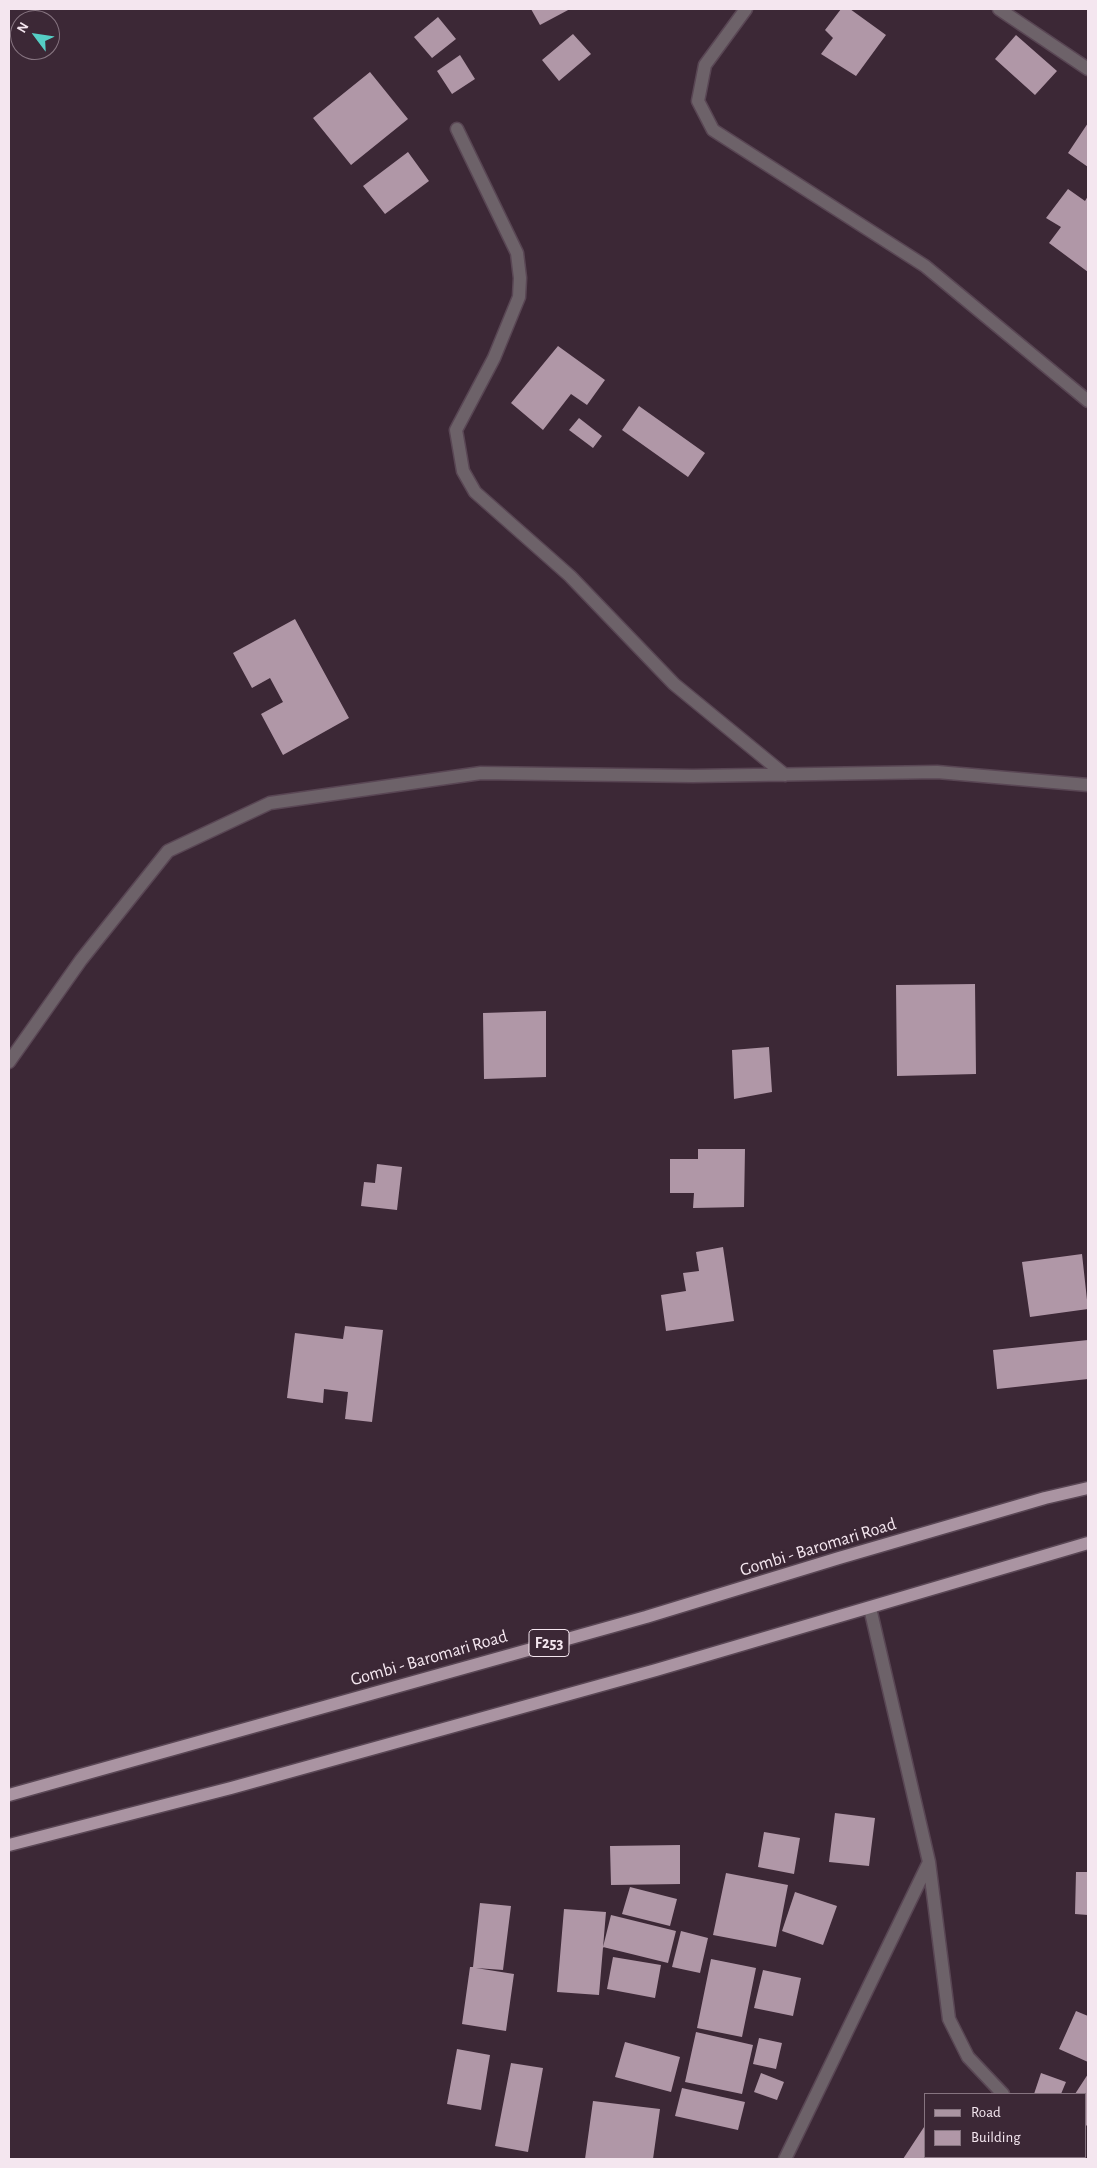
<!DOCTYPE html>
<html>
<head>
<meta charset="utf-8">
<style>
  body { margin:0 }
  #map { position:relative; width:1097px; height:2168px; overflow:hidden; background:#3c2836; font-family:"Alegreya Sans",sans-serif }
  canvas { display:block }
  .frame { position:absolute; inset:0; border:10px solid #f4e6ef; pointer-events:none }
  .legend { position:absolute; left:924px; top:2093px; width:162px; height:65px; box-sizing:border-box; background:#3c2836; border:1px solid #867480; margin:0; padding:6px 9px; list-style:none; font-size:15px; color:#f4e6ef }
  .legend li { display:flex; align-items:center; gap:10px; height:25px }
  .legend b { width:25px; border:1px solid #867480 }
  .north { position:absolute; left:10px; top:10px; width:50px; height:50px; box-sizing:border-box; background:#3c2836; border:1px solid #867480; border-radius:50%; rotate:301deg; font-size:14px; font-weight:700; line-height:20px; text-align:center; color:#f4e6ef }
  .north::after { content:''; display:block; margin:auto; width:18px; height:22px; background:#55cec5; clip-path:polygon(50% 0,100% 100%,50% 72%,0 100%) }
</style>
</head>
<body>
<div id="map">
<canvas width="1097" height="2168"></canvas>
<div class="frame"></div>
<ul class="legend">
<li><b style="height:6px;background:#aa94a2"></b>Road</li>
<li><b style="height:14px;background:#b097a7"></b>Building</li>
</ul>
<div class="north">N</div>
</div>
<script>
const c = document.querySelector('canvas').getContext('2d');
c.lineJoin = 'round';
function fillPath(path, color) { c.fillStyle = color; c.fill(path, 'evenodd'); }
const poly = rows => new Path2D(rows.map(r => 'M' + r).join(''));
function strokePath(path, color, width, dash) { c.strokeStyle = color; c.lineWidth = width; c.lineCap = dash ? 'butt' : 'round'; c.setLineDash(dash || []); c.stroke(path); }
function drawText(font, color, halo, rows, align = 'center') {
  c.font = font + ' "Alegreya Sans",sans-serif'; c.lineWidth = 5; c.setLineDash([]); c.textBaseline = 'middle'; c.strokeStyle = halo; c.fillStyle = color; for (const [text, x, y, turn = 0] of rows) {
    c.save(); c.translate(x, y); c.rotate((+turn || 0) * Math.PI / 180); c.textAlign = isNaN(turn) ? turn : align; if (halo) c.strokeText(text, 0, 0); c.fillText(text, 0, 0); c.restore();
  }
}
const building = poly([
  [531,9,570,9,540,25],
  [841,9,850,9,886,35,856,76,821,54,833,38,825,30],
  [438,17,456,39,432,58,414,37],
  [573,34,591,54,559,81,542,60],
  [1016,35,1057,71,1035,95,995,59],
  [460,55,475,79,452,94,437,71],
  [370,72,408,119,351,165,313,118],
  [1088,123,1088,167,1068,153],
  [408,152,429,181,385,214,363,186],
  [1068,189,1085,201,1088,196,1088,272,1049,243,1061,227,1046,218],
  [558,346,605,380,587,405,571,394,543,430,511,403],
  [639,406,705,453,688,477,622,430],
  [579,418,602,436,593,448,569,430],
  [295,619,349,718,283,755,261,714,283,702,270,678,252,688,233,653],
  [975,984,976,1074,897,1076,896,985],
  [546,1011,546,1077,484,1079,483,1013],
  [769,1047,772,1092,734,1099,732,1050],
  [698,1149,745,1149,744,1207,693,1208,694,1193,670,1193,670,1159,698,1159],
  [377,1164,402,1167,397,1210,361,1206,364,1182,375,1183],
  [723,1247,734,1321,666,1331,661,1295,686,1291,683,1273,699,1271,696,1252],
  [1082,1254,1088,1309,1030,1317,1022,1262],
  [345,1326,383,1330,372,1422,345,1419,348,1392,324,1389,323,1403,287,1398,295,1333,343,1339],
  [1088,1340,1088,1379,997,1389,993,1350],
  [835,1813,875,1818,869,1866,829,1862],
  [764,1832,800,1838,794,1874,758,1867],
  [680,1845,680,1884,611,1885,610,1846],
  [1076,1872,1088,1872,1088,1915,1075,1914],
  [726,1873,788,1885,776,1947,713,1935],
  [630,1887,677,1899,670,1926,622,1914],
  [795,1892,837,1906,823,1945,782,1931],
  [480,1903,511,1906,503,1970,476,1968,514,1974,506,2031,462,2024,470,1967,473,1967],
  [564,1909,606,1912,599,1995,557,1992],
  [611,1915,676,1931,668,1963,603,1947],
  [681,1931,708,1938,700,1973,672,1967],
  [613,1957,661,1965,655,1998,607,1989],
  [711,1959,756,1968,742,2037,697,2028],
  [763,1970,801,1978,793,2016,754,2008],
  [1076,2011,1088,2016,1088,2062,1059,2049],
  [696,2032,753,2045,742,2094,685,2082],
  [759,2038,782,2043,776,2069,753,2064],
  [625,2042,680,2057,671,2092,615,2077],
  [457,2049,490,2055,481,2110,447,2104],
  [511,2063,543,2068,528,2152,495,2146],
  [761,2073,784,2082,777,2100,754,2092],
  [1041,2073,1066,2082,1061,2094,1034,2094],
  [1088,2074,1088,2127,1086,2125,1086,2094,1075,2094],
  [682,2088,745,2102,738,2130,675,2116],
  [593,2101,660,2109,653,2159,585,2159],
  [926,2124,926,2157,950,2157,948,2159,903,2159],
  [988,2157,1038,2157,1041,2159,990,2159]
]);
const minor = poly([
  [746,9,705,65,698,101,713,130,925,266,1088,401],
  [999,9,1088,69],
  [457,129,517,253,520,278,519,297,494,358,456,430,463,471,475,492,570,576,674,684,785,775],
  [9,1062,81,960,168,851,270,803,481,773,693,776,937,772,1088,785],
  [870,1608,929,1862,949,2019,968,2057,1003,2094],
  [1057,2157,1059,2159],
  [785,2159,929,1862]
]);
const major = poly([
  [9,1795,646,1617,839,1558,1045,1498,1088,1488],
  [9,1845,231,1788,656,1670,1088,1543]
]);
const shields = [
  [549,1643,40]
];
const shieldNames = [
  ["F253",549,1643]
];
const streetNames = [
  ["Gombi - Baromari Road",818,1547,-17],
  ["Gombi - Baromari Road",429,1658,-16]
];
fillPath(building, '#b097a7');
strokePath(minor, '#594654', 15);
strokePath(major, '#594654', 15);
strokePath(minor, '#6d6269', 12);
strokePath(major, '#aa94a2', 12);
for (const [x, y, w] of shields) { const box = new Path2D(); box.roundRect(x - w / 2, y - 13.5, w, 27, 4); c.fillStyle = '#3c2836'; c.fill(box); strokePath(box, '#f4e6ef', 1); }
drawText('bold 16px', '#f4e6ef', null, shieldNames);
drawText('18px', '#f4e6ef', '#3c2836', streetNames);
</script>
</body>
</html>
